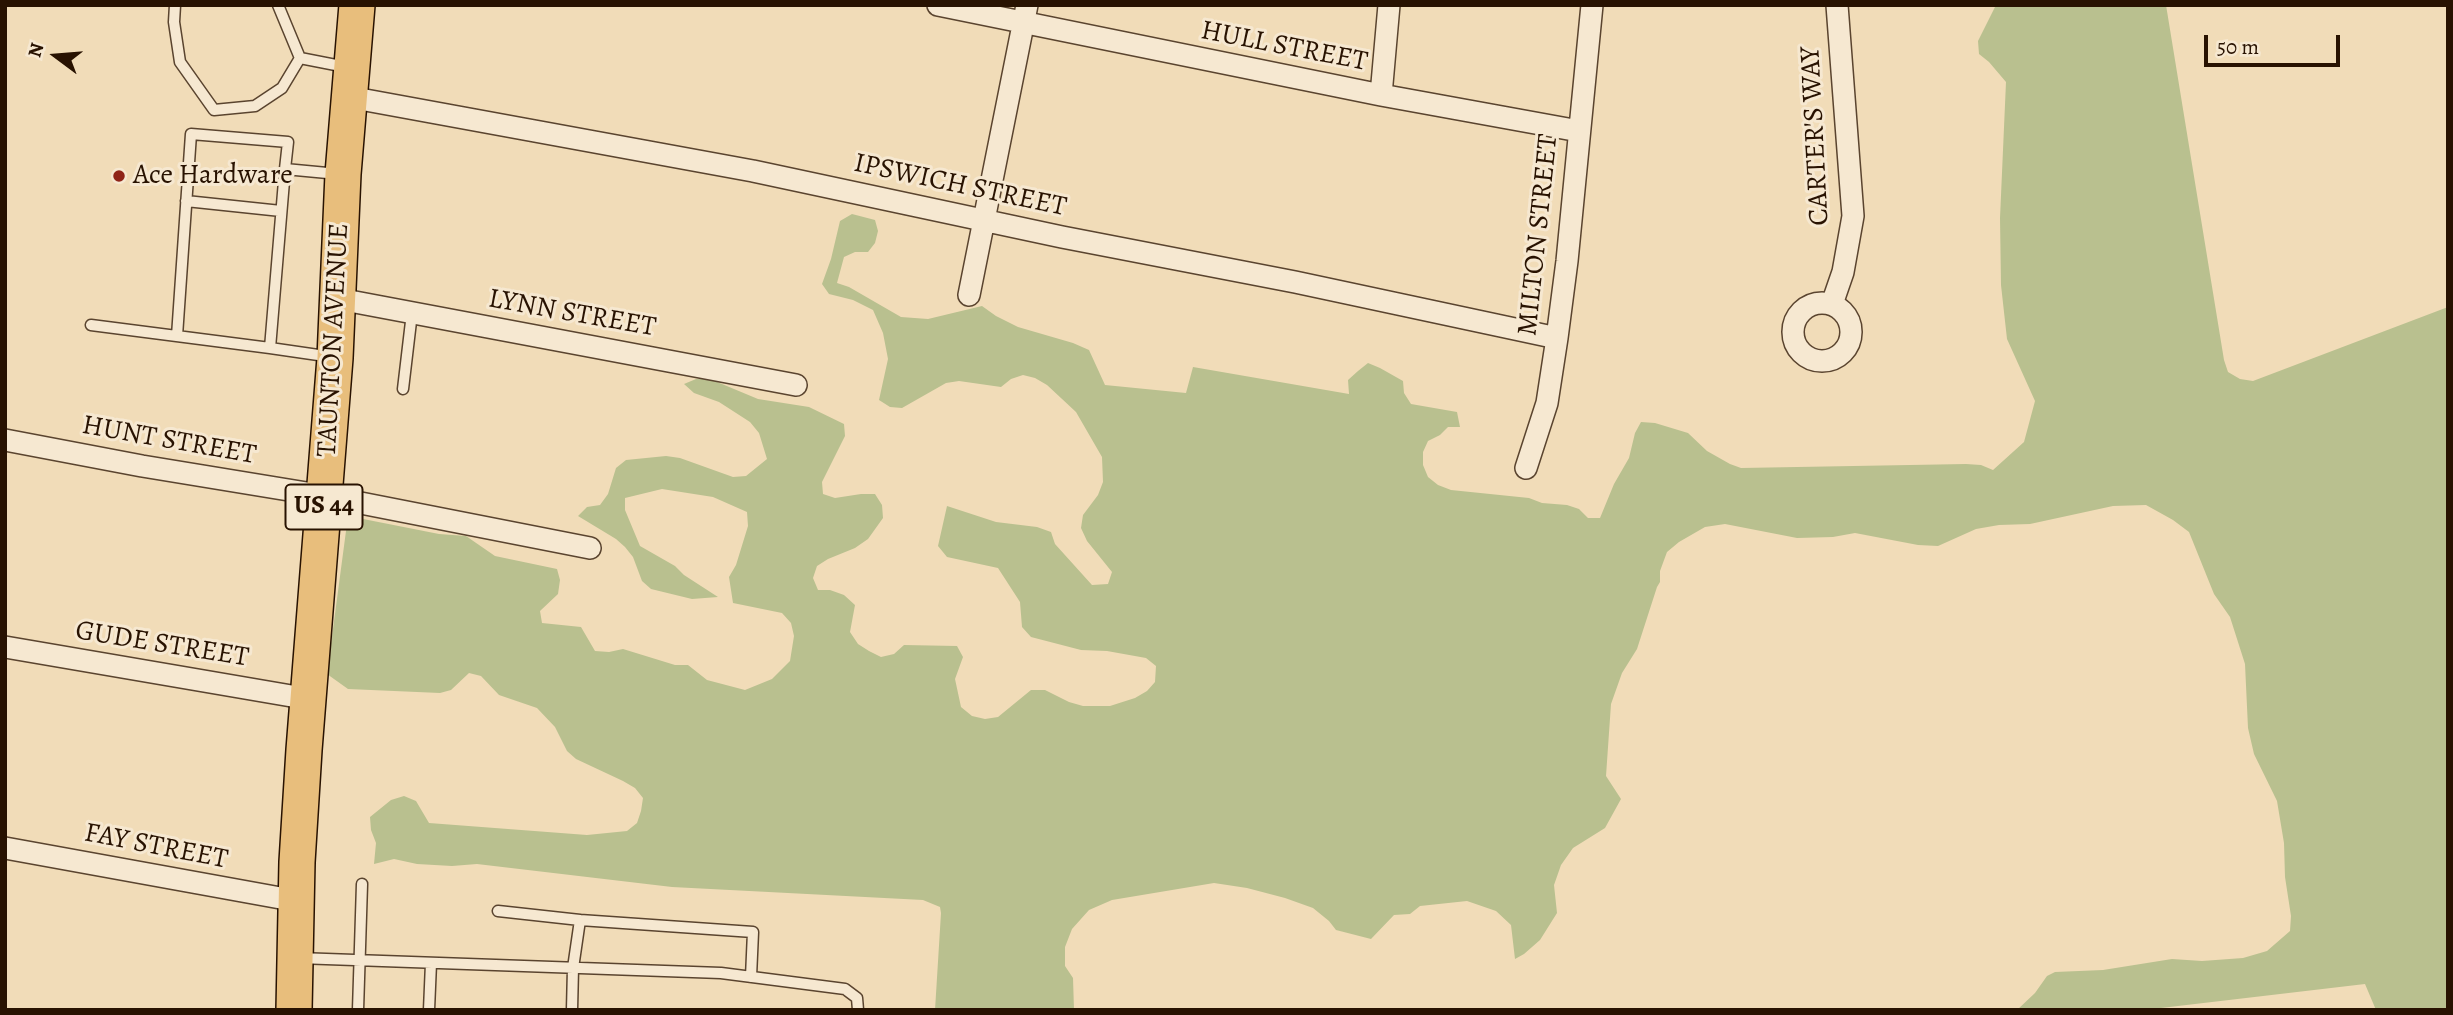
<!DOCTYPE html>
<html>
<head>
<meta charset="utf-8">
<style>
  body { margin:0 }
  #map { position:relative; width:2453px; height:1015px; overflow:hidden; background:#f1dcb8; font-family:Alegreya,serif }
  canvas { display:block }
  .frame { position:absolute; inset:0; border:7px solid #281201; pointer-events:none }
  .north { position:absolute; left:21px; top:21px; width:70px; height:70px; -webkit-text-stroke:5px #f6e8d1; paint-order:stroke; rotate:286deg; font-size:19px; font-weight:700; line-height:28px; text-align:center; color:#281201 }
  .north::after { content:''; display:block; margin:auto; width:24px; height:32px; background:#281201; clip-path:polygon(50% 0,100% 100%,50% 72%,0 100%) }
  .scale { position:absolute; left:2204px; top:35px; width:136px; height:32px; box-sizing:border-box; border:4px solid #281201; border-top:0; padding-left:9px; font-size:21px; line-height:24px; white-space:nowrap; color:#281201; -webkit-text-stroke:5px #f6e8d1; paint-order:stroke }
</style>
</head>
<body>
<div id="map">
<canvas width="2453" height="1015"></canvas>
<div class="frame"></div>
<div class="north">N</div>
<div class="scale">50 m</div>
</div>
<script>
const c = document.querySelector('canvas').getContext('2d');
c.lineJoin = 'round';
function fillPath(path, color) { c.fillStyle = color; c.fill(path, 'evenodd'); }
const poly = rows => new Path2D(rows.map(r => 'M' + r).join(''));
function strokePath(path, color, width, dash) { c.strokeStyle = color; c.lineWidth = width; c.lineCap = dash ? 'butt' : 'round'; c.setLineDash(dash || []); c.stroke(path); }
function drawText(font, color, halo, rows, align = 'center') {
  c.font = font + ' Alegreya,serif'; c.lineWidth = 6; c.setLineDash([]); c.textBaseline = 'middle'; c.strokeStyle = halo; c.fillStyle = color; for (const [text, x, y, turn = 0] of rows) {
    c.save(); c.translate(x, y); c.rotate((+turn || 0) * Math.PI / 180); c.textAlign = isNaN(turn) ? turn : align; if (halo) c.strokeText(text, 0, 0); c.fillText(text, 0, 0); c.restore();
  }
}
const green = poly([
  [1996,5,2166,5,2224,360,2228,372,2240,379,2253,381,2448,307,2448,1010,2376,1010,2365,984,2144,1010,2017,1010,2035,993,2047,976,2055,972,2103,970,2172,959,2202,961,2243,958,2267,951,2290,931,2291,916,2285,877,2284,843,2277,801,2254,754,2248,728,2245,664,2230,617,2214,594,2189,532,2173,520,2146,505,2113,506,2030,524,1999,525,1976,529,1938,546,1918,545,1855,533,1833,537,1797,538,1725,524,1705,527,1679,542,1667,552,1660,571,1660,582,1657,587,1637,649,1622,673,1611,704,1606,776,1621,799,1605,828,1573,848,1561,865,1554,885,1557,913,1540,940,1524,954,1515,959,1511,925,1496,911,1467,901,1420,906,1410,914,1394,915,1371,939,1336,930,1329,921,1313,908,1285,898,1247,888,1214,883,1112,900,1089,910,1072,929,1065,947,1065,966,1073,978,1074,1010,935,1010,941,913,940,907,923,900,672,887,477,864,452,866,417,864,394,859,374,864,376,843,371,830,370,817,391,800,404,796,416,801,429,823,587,835,627,831,637,823,641,811,643,798,635,788,623,781,576,759,567,751,555,727,537,708,499,695,481,676,469,673,451,690,440,693,348,689,327,674,348,516,439,534,466,536,495,556,557,569,560,580,558,594,540,611,542,623,581,627,595,651,609,652,623,649,675,665,688,665,707,680,745,690,772,679,790,661,794,636,791,623,782,613,733,603,729,577,736,565,748,526,747,512,713,497,662,489,625,498,625,510,640,546,675,566,684,575,718,597,692,599,651,589,642,581,633,557,625,547,616,539,578,516,587,507,600,505,608,494,616,468,626,460,666,456,680,458,733,477,746,476,767,459,759,433,750,422,719,402,694,393,684,384,696,379,710,379,758,399,809,407,844,424,845,436,822,482,823,494,835,498,861,494,875,494,882,505,883,518,868,539,855,548,828,559,817,566,813,578,818,590,830,590,844,595,855,605,850,632,858,644,869,651,881,657,894,654,904,645,957,646,963,657,955,679,961,707,972,716,985,719,998,717,1031,690,1045,690,1069,702,1083,706,1110,706,1135,698,1147,691,1155,682,1156,666,1146,658,1107,651,1081,650,1031,637,1022,627,1020,602,998,568,947,557,938,546,947,506,996,522,1037,527,1051,532,1055,544,1092,585,1108,584,1112,572,1087,541,1081,528,1083,515,1098,495,1103,482,1102,457,1076,412,1047,385,1035,378,1023,375,1011,379,1001,387,959,381,946,383,902,408,890,407,879,400,888,359,883,333,873,310,853,300,829,294,822,284,831,259,840,221,852,214,875,220,878,231,875,243,868,252,855,252,844,257,837,283,849,287,901,317,928,319,982,306,996,316,1018,327,1073,343,1089,350,1105,385,1186,393,1193,367,1349,394,1348,380,1358,371,1368,363,1380,368,1403,381,1404,393,1411,404,1457,412,1460,427,1448,427,1440,435,1428,441,1423,452,1423,465,1428,477,1438,485,1451,490,1529,498,1542,503,1567,505,1579,509,1588,518,1600,518,1614,484,1629,458,1635,433,1641,422,1655,423,1688,433,1707,451,1730,464,1741,468,1966,464,1981,465,1993,470,2024,442,2035,401,2007,339,2001,285,2000,218,2006,82,1989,62,1979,54,1978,41]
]);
const service = poly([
  [175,5,174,22,180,62,214,110,255,106,282,88,300,58],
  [278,5,300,58],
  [300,58,346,67],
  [186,201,281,211],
  [91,325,270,348],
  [177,336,191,134,288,142,285,169],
  [332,357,270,348,285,169,338,174],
  [403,389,412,313],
  [498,911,580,920,753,932,751,977],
  [298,958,721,973,845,989,857,998,858,1010],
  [358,1010,362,884],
  [429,1010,431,963],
  [572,1010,573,968,580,920]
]);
const minor = poly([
  [938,5,1381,95,1579,131],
  [1381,95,1389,5],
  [349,97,753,171,1062,237,1295,282,1557,338],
  [969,295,1027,5],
  [339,299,796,385],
  '1793 332a29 29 0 1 1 58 0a29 29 0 1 1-58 0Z',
  [1832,304,1843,272,1853,216,1837,5],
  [5,440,142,466,325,496,590,548],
  [1526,468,1547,403,1557,338,1567,261,1592,5],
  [5,647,309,699],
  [5,848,297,901]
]);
const trunk = poly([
  [294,1010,297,862,304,750,335,358,343,174,357,5]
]);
const markers = [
  [119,176,7,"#8f2418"]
];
const shields = [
  [324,507,77]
];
const shieldNames = [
  ["US 44",324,507]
];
const streetNames = [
  ["HULL STREET",1284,47,11],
  ["CARTER'S WAY",1816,136,-93],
  ["IPSWICH STREET",960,186,12],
  ["MILTON STREET",1539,235,-84],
  ["LYNN STREET",572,314,10],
  ["TAUNTON AVENUE",334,340,-87],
  ["HUNT STREET",169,441,10],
  ["GUDE STREET",162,645,9],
  ["FAY STREET",156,847,11]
];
const poiNames = [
  ["Ace Hardware",133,176]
];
fillPath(green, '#b9c08f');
strokePath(service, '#5a442f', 13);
strokePath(minor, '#5a442f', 24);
strokePath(trunk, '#281201', 38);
strokePath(service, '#f6e8d1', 10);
strokePath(minor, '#f6e8d1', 21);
strokePath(trunk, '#e8be7c', 35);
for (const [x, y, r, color] of markers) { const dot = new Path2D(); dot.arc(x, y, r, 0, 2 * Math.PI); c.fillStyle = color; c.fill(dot); strokePath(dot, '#f6e8d1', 2.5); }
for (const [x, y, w] of shields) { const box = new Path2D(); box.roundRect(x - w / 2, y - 22.5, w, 45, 5); c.fillStyle = '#f6e8d1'; c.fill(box); strokePath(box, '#281201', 2); }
drawText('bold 26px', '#281201', null, shieldNames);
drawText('28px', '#281201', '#f6e8d1', streetNames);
drawText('28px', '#281201', '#f6e8d1', poiNames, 'left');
</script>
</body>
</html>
